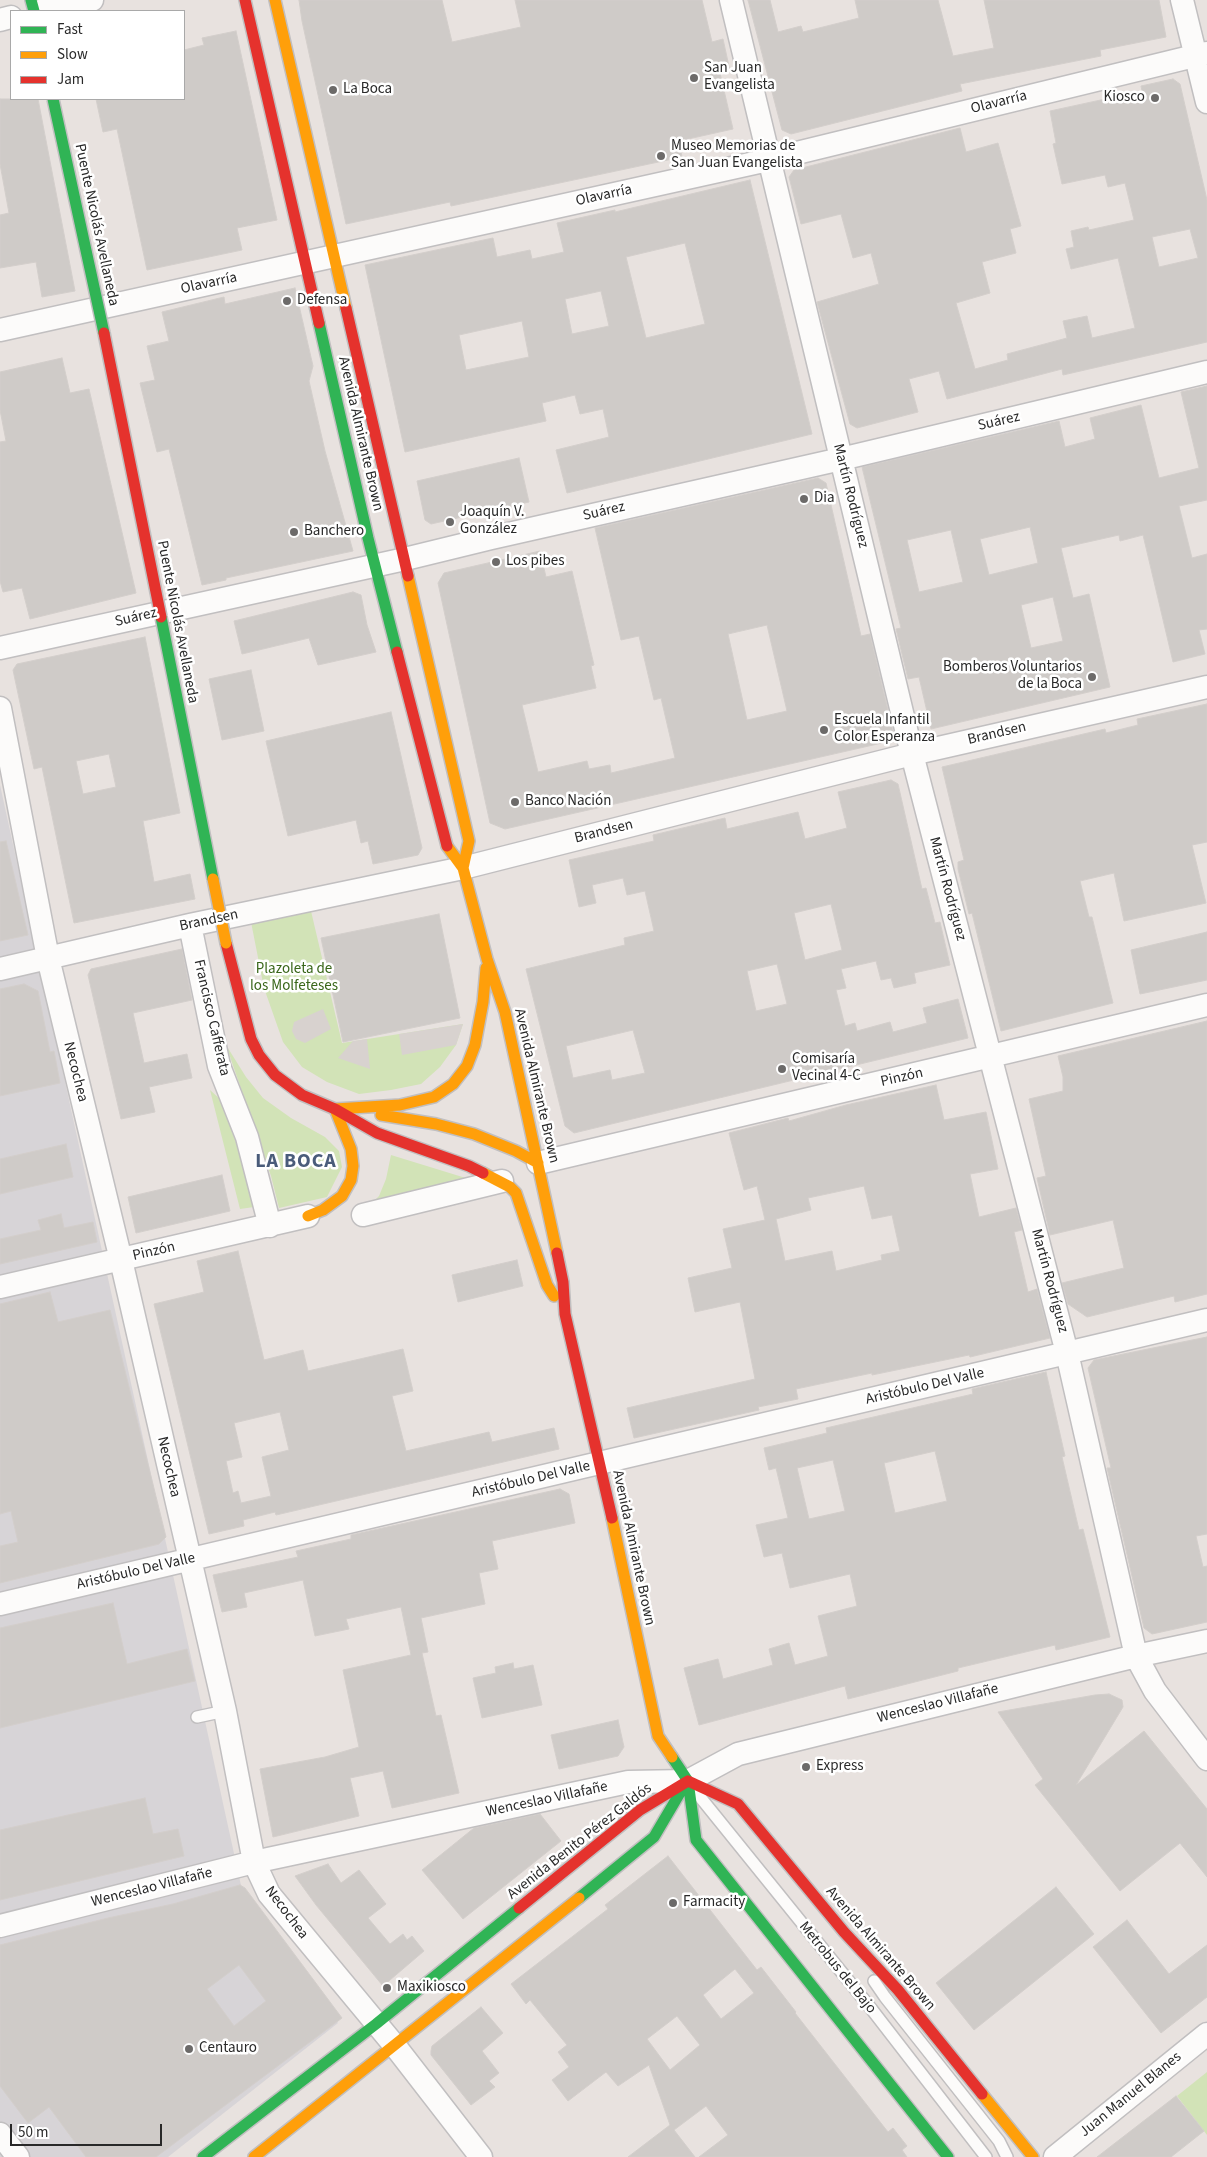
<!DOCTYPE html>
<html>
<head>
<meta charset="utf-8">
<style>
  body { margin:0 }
  #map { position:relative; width:1207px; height:2157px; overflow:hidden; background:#e8e2df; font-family:"Source Sans 3",sans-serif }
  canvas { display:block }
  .legend { position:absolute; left:10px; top:10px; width:175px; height:90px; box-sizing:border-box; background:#fff; border:1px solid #a9a9a9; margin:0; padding:6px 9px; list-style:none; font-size:15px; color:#292929 }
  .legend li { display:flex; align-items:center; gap:10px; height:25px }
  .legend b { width:25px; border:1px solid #a9a9a9 }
  .scale { position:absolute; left:10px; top:2124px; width:152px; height:22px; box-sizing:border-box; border:2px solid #292929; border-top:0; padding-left:6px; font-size:15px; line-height:18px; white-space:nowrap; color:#292929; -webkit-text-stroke:4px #fff; paint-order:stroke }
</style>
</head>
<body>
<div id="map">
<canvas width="1207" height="2157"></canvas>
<ul class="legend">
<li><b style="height:6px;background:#30b455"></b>Fast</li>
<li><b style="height:6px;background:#ff9f0a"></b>Slow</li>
<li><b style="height:6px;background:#e5322d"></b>Jam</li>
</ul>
<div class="scale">50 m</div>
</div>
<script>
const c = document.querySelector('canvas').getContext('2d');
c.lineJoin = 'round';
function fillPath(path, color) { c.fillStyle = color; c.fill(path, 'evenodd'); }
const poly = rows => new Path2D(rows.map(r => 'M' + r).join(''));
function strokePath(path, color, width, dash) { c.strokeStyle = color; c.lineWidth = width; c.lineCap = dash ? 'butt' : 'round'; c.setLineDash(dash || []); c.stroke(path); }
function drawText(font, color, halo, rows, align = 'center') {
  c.font = font + ' "Source Sans 3",sans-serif'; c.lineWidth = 5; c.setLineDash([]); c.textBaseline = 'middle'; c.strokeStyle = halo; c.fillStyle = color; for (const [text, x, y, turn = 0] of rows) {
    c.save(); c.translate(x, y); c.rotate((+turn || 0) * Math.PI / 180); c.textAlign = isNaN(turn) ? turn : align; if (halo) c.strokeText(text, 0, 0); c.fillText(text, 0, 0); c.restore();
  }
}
const industrial = poly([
  [0,785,242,1890,338,2023,168,2157,0,2157]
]);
const green = poly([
  [311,911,342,1043,463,1024,456,1045,440,1067,421,1084,391,1090,359,1094,327,1082,302,1067,283,1042,264,988,251,922],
  [226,1045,246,1077,263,1098,291,1118,325,1137,339,1151,342,1167,327,1197,279,1208,271,1176],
  [210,1090,221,1100,242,1159,254,1207,240,1209],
  [391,1155,469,1179,367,1208,379,1196,386,1179],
  [1207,2072,1207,2135,1177,2096]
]);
const plaza = poly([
  [323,1009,331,1029,305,1043,296,1039,292,1031,294,1022],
  [463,1024,456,1045,402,1055,399,1034],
  [367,1039,370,1069,338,1058,353,1041]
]);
const building = poly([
  [299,0,442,0,452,42,521,27,515,0,702,0,712,42,723,39,730,71,720,73,733,129,679,141,682,157,451,206,450,202,346,224,302,21,299,0],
  [748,0,770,0,778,32,801,26,803,32,859,18,855,0,938,0,953,56,994,48,984,0,1159,0,1166,37,1100,50,1101,56,960,84,962,91,791,134,782,130,748,0],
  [236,31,277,220,237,228,242,250,147,270,117,129,103,132,96,99,184,99,184,50,204,45,202,38,236,31],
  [1173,79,1180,84,1207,200,1207,342,1063,375,1062,369,947,399,939,371,909,379,918,412,857,428,850,424,817,302,879,284,871,253,853,258,841,214,801,224,789,177,794,170,960,128,966,152,998,143,1021,226,1010,229,1016,253,982,262,990,293,956,303,975,369,1008,360,1007,354,1067,338,1063,321,1087,316,1092,338,1135,328,1118,258,1071,269,1066,249,1074,247,1071,231,1088,227,1089,230,1134,220,1125,183,1108,187,1105,175,1062,184,1053,144,1056,143,1050,111,1142,91,1141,86,1173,79],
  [1190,229,1198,258,1159,267,1152,237,1190,229],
  [0,99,38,99,75,291,42,297,36,262,0,268,0,215,9,213,0,164,0,99],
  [750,180,812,434,567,493,556,450,609,437,603,409,580,414,575,395,542,403,546,421,405,452,365,265,493,238,497,257,530,250,532,259,564,252,557,223,615,210,615,212,750,180],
  [685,243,705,324,646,338,626,257,685,243],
  [601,291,609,326,572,334,565,299,601,291],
  [522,321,529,357,466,370,459,335,522,321],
  [295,288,313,366,309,381,325,451,353,551,226,578,226,580,202,585,169,449,157,452,140,383,155,380,147,346,169,341,162,312,224,297,225,304,295,288],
  [62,358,70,393,89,389,136,593,30,619,22,588,3,592,0,581,0,442,6,441,0,410,0,372,62,358],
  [1207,386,1207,500,1179,506,1192,558,1207,554,1207,629,1199,630,1205,654,1173,662,1143,535,1120,541,1119,535,1061,548,1073,598,1089,594,1110,687,931,729,919,677,908,679,896,629,901,628,862,467,1059,421,1065,447,1095,439,1090,418,1141,405,1159,478,1199,468,1181,392,1207,386],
  [1030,527,1038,563,989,575,980,539,1030,527],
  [951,530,963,582,919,592,907,540,951,530],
  [1053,597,1063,641,1031,648,1021,605,1053,597],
  [519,458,529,502,431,524,425,520,417,481,519,458],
  [818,478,826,483,861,636,870,634,895,740,505,829,490,823,438,583,444,573,540,551,546,577,572,571,594,665,591,666,596,688,522,705,538,772,587,761,589,769,610,765,611,773,675,758,661,698,654,700,639,636,621,640,595,528,818,478],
  [767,625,787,711,747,720,728,634,767,625],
  [353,592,361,595,367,625,376,652,318,665,309,638,242,654,234,621,353,592],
  [145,637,180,813,143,821,154,882,190,874,195,899,74,923,42,767,34,769,13,670,17,664,145,637],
  [109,754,116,787,83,794,76,761,109,754],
  [251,670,264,731,222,740,209,679,251,670],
  [1207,704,1207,842,1192,845,1206,903,1124,921,1114,873,1080,881,1089,917,1092,917,1113,1003,1001,1031,972,913,969,914,958,869,958,862,964,860,942,767,1105,729,1106,733,1138,725,1137,719,1207,704],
  [391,712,422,848,418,855,373,864,368,841,361,843,356,820,288,836,266,741,391,712],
  [891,780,898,784,922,889,926,888,935,923,940,922,950,965,914,973,916,983,894,988,891,978,881,980,876,961,841,969,846,988,836,990,845,1026,855,1023,857,1031,890,1022,893,1032,927,1023,923,1008,958,999,968,1038,574,1133,565,1126,526,969,625,945,624,938,654,931,645,891,627,895,623,878,592,885,596,903,579,907,569,860,654,841,653,835,725,818,727,829,798,812,805,839,847,828,838,792,891,780],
  [831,904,842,950,805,960,794,913,831,904],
  [777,964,787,1004,756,1011,747,971,777,964],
  [633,1030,645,1073,612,1080,610,1070,573,1078,566,1046,633,1030],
  [6,841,28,935,0,941,0,842,6,841],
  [439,914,460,1018,343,1042,321,938,439,914],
  [1207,932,1207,980,1140,994,1131,950,1207,932],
  [182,949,192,1000,133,1013,144,1063,187,1054,192,1078,149,1087,155,1112,121,1119,88,975,91,969,182,949],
  [24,984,38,991,50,1052,54,1051,60,1083,0,1096,0,989,24,984],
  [1207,1021,1207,1294,1175,1302,1174,1296,1087,1317,1068,1304,1062,1283,1124,1268,1113,1220,1050,1235,1037,1178,1046,1176,1029,1099,1063,1091,1063,1077,1058,1056,1207,1021],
  [936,1085,944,1120,986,1112,998,1169,970,1174,979,1217,1016,1208,1022,1230,1014,1232,1028,1292,1037,1289,1050,1338,970,1357,969,1355,872,1375,872,1373,796,1389,798,1399,758,1407,759,1410,634,1438,627,1408,755,1379,740,1302,695,1312,688,1278,732,1268,723,1229,765,1220,757,1186,744,1190,729,1133,788,1118,789,1121,846,1105,936,1085],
  [864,1186,872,1219,892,1215,900,1251,881,1255,882,1260,836,1271,832,1251,785,1261,776,1219,811,1210,808,1198,864,1186],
  [66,1144,73,1177,0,1194,0,1159,66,1144],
  [222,1175,230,1211,136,1233,128,1197,222,1175],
  [61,1214,64,1228,93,1222,97,1242,0,1264,0,1239,41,1230,38,1220,61,1214],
  [238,1251,264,1360,303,1350,308,1371,403,1349,413,1391,392,1396,406,1451,489,1432,492,1442,554,1428,559,1449,276,1515,275,1512,243,1520,244,1526,209,1534,154,1304,204,1292,197,1261,238,1251],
  [280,1412,289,1450,262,1457,271,1496,241,1503,238,1491,233,1493,226,1461,242,1457,234,1423,280,1412],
  [517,1260,523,1286,458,1302,452,1275,517,1260],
  [50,1292,58,1322,110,1310,166,1537,159,1544,0,1583,0,1546,18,1542,11,1511,0,1514,0,1304,50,1292],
  [1207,1337,1207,1534,1196,1536,1203,1567,1207,1566,1207,1622,1152,1634,1144,1628,1107,1468,1111,1468,1088,1368,1094,1360,1207,1337],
  [1046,1372,1065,1456,1062,1457,1079,1530,1083,1529,1110,1637,1056,1650,1055,1645,958,1668,958,1671,848,1699,845,1686,699,1725,684,1668,718,1659,723,1679,773,1665,769,1649,789,1643,795,1665,828,1656,818,1616,857,1606,850,1574,790,1588,782,1553,764,1557,756,1525,788,1518,776,1468,769,1470,764,1448,827,1433,826,1428,973,1394,972,1389,1046,1372],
  [935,1451,947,1501,895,1513,884,1463,935,1451],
  [833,1460,845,1511,809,1519,797,1468,833,1460],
  [560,1489,569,1494,575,1523,492,1541,498,1569,479,1573,485,1604,421,1618,428,1652,422,1653,436,1716,441,1715,459,1793,392,1808,383,1771,350,1778,359,1816,273,1837,260,1769,325,1757,359,1747,343,1670,411,1655,401,1607,346,1619,349,1629,315,1636,303,1580,244,1593,247,1607,222,1612,213,1575,298,1557,296,1551,351,1539,351,1535,560,1489],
  [113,1603,127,1664,187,1649,195,1681,0,1728,0,1628,113,1603],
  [513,1663,514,1669,533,1665,542,1705,482,1718,473,1678,496,1673,495,1667,513,1663],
  [1109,1694,1122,1700,1123,1707,1076,1785,1144,1731,1207,1809,1207,1877,1180,1843,1120,1891,1035,1785,1043,1779,998,1712,1095,1695,1109,1694],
  [618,1720,624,1747,618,1756,559,1769,551,1735,618,1720],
  [145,1798,153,1834,178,1829,184,1856,0,1900,0,1830,145,1798],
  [540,1814,561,1841,463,1919,422,1870,474,1828,540,1814],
  [668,1856,757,1970,761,1967,796,2012,795,2013,888,2132,893,2128,907,2146,902,2150,907,2157,699,2157,728,2135,706,2106,674,2130,695,2157,628,2157,670,2125,649,2065,618,2086,606,2072,568,2101,552,2080,569,2067,558,2052,567,2045,530,2000,526,2004,511,1984,608,1909,605,1905,668,1856],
  [735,1969,754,1993,721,2019,703,1995,735,1969],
  [677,2016,700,2045,670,2070,647,2039,677,2016],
  [328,1864,341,1883,359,1870,386,1904,368,1918,390,1944,403,1934,407,1940,412,1936,424,1951,383,1986,316,1905,295,1876,328,1864],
  [240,1885,245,1888,342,2018,156,2157,86,2157,49,2107,28,2123,0,2086,0,1945,108,1918,173,1904,240,1885],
  [239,1965,266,2001,234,2026,207,1989,239,1965],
  [1056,1887,1094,1934,974,2030,936,1983,1056,1887],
  [1127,1920,1169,1974,1207,1945,1207,1997,1161,2033,1093,1947,1127,1920],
  [481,2007,503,2033,482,2051,499,2073,489,2081,495,2087,471,2105,431,2055,431,2051,432,2046,481,2007],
  [1176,2096,1204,2131,1171,2157,1097,2157,1176,2096]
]);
const lane = poly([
  [197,1717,225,1711],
  [696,1792,873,2011,986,2157],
  [874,1981,885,1997,999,2141,1007,2157]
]);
const street = poly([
  [731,0,912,754,1067,1353,1136,1656,1155,1691,1207,1759],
  [1182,0,1207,102],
  [40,11,92,0],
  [0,20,11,17],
  [0,330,768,160,1207,53],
  [0,648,405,559,491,538,841,459,1207,372],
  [0,708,48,958,121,1260,225,1711,254,1862,269,1894,395,2046,481,2157],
  [190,925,219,1066,247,1137,270,1226],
  [0,969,190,925,463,868,912,754,1207,687],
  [538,1163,1207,1005],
  [363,1215,502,1181],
  [0,1287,308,1216],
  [0,1604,1207,1320],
  [0,1926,254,1862,628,1782,688,1781,738,1754,1136,1656,1207,1641],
  [0,2134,18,2157],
  [1055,2157,1207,2034]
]);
const fast = poly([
  [31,0,34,11],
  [319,323,368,538,397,652],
  [672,1757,688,1781,696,1840,948,2157],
  [579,1898,654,1837,684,1786],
  [203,2157,376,2024,519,1908]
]);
const slow = poly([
  [275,0,346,308],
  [408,576,469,841,463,868],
  [447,846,463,868,487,959,505,1012,557,1253],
  [335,1109,400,1105,434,1097,453,1084,467,1066,475,1045,483,1002,486,968],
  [381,1115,436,1124,474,1134,516,1151,538,1163],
  [483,1173,510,1187,516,1193,547,1285,554,1296],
  [308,1216,323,1210,342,1196,351,1180,353,1166,351,1149,335,1109],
  [612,1518,658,1736,672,1757],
  [982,2094,1033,2157],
  [254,2157,579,1898]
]);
const jam = poly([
  [245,0,319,323],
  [346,308,408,576],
  [397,652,447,846],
  [226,943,251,1039,259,1055,275,1075,302,1095,335,1109,377,1133,469,1166,483,1173],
  [557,1253,563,1282,565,1314,612,1518],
  [688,1781,738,1804,844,1932,898,1990,982,2094],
  [519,1908,640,1810,688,1781]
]);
const fastBridge = poly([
  [53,99,104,333],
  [161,617,213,879]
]);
const slowBridge = poly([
  [213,879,226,943]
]);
const jamBridge = poly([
  [104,333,161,617]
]);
const markers = [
  [694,78,5,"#6c6a69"],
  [333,90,5,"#6c6a69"],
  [1155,98,5,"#6c6a69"],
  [661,156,5,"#6c6a69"],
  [287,301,5,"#6c6a69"],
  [804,499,5,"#6c6a69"],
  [450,522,5,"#6c6a69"],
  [294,532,5,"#6c6a69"],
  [496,562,5,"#6c6a69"],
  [1092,677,5,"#6c6a69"],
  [824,730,5,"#6c6a69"],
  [515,802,5,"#6c6a69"],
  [782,1069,5,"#6c6a69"],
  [806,1767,5,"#6c6a69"],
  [673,1903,5,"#6c6a69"],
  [387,1988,5,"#6c6a69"],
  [189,2049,5,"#6c6a69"]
];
const poiNames = [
  ["San Juan",704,69],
  ["Evangelista",704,86],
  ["La Boca",343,90],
  ["Kiosco",1145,98,"right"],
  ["Museo Memorias de",671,147],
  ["San Juan Evangelista",671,164],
  ["Defensa",297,301],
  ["Dia",814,499],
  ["Joaquín V.",460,513],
  ["González",460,530],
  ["Banchero",304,532],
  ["Los pibes",506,562],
  ["Bomberos Voluntarios",1082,668,"right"],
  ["de la Boca",1082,685,"right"],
  ["Escuela Infantil",834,721],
  ["Color Esperanza",834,738],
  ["Banco Nación",525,802],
  ["Comisaría",792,1060],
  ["Vecinal 4-C",792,1077],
  ["Express",816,1767],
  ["Farmacity",683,1903],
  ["Maxikiosco",397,1988],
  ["Centauro",199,2049]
];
const streetNames = [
  ["Olavarría",999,103,-14],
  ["Olavarría",604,196,-12],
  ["Puente Nicolás Avellaneda",96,225,78],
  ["Olavarría",209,284,-12],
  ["Suárez",999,422,-13],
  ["Avenida Almirante Brown",360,434,77],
  ["Martín Rodríguez",850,496,76],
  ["Suárez",604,512,-13],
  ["Suárez",136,618,-13],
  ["Puente Nicolás Avellaneda",177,622,79],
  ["Brandsen",997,734,-13],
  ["Brandsen",604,832,-14],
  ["Martín Rodríguez",947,889,75],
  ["Brandsen",209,921,-12],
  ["Francisco Cafferata",211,1018,77],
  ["Necochea",75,1072,76],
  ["Pinzón",902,1078,-13],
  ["Avenida Almirante Brown",536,1086,77],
  ["Pinzón",154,1252,-13],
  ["Martín Rodríguez",1049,1281,75],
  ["Aristóbulo Del Valle",925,1387,-13],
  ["Necochea",168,1467,77],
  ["Aristóbulo Del Valle",531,1480,-13],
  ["Avenida Almirante Brown",633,1548,78],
  ["Aristóbulo Del Valle",136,1572,-13],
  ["Wenceslao Villafañe",938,1704,-14],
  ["Wenceslao Villafañe",547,1800,-12],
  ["Avenida Benito Pérez Galdós",580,1842,-38],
  ["Wenceslao Villafañe",152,1888,-14],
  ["Necochea",286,1913,53],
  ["Avenida Almirante Brown",880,1949,49],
  ["Metrobus del Bajo",837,1968,51],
  ["Juan Manuel Blanes",1131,2095,-39]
];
const parkNames = [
  ["Plazoleta de",294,970],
  ["los Molfeteses",294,987]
];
const districtNames = [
  ["LA BOCA",296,1163]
];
fillPath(industrial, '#d7d4d7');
fillPath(green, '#d2e3b7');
fillPath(plaza, '#d8d2cf');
fillPath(building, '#cfcbc8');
strokePath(building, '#d3cecb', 1);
strokePath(lane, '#c1bfc0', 14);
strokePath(street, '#c1bfc0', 25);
strokePath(fast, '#c1bfc0', 14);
strokePath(slow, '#c1bfc0', 14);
strokePath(jam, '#c1bfc0', 14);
strokePath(lane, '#fcfbfa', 11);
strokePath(street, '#fcfbfa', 22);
strokePath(fast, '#30b455', 11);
strokePath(slow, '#ff9f0a', 11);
strokePath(jam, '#e5322d', 11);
strokePath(fastBridge, '#c1bfc0', 14, []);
strokePath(slowBridge, '#c1bfc0', 14, []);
strokePath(jamBridge, '#c1bfc0', 14, []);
strokePath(fastBridge, '#30b455', 11);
strokePath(slowBridge, '#ff9f0a', 11);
strokePath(jamBridge, '#e5322d', 11);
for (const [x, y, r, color] of markers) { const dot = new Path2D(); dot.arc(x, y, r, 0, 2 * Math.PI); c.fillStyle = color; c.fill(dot); strokePath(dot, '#fff', 2); }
drawText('15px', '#292929', '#fff', poiNames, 'left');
drawText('15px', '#292929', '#fff', streetNames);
drawText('15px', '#39661a', '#fff', parkNames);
c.letterSpacing = '1px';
drawText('bold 20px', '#4a5c7a', '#fff', districtNames);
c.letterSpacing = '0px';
</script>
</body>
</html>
